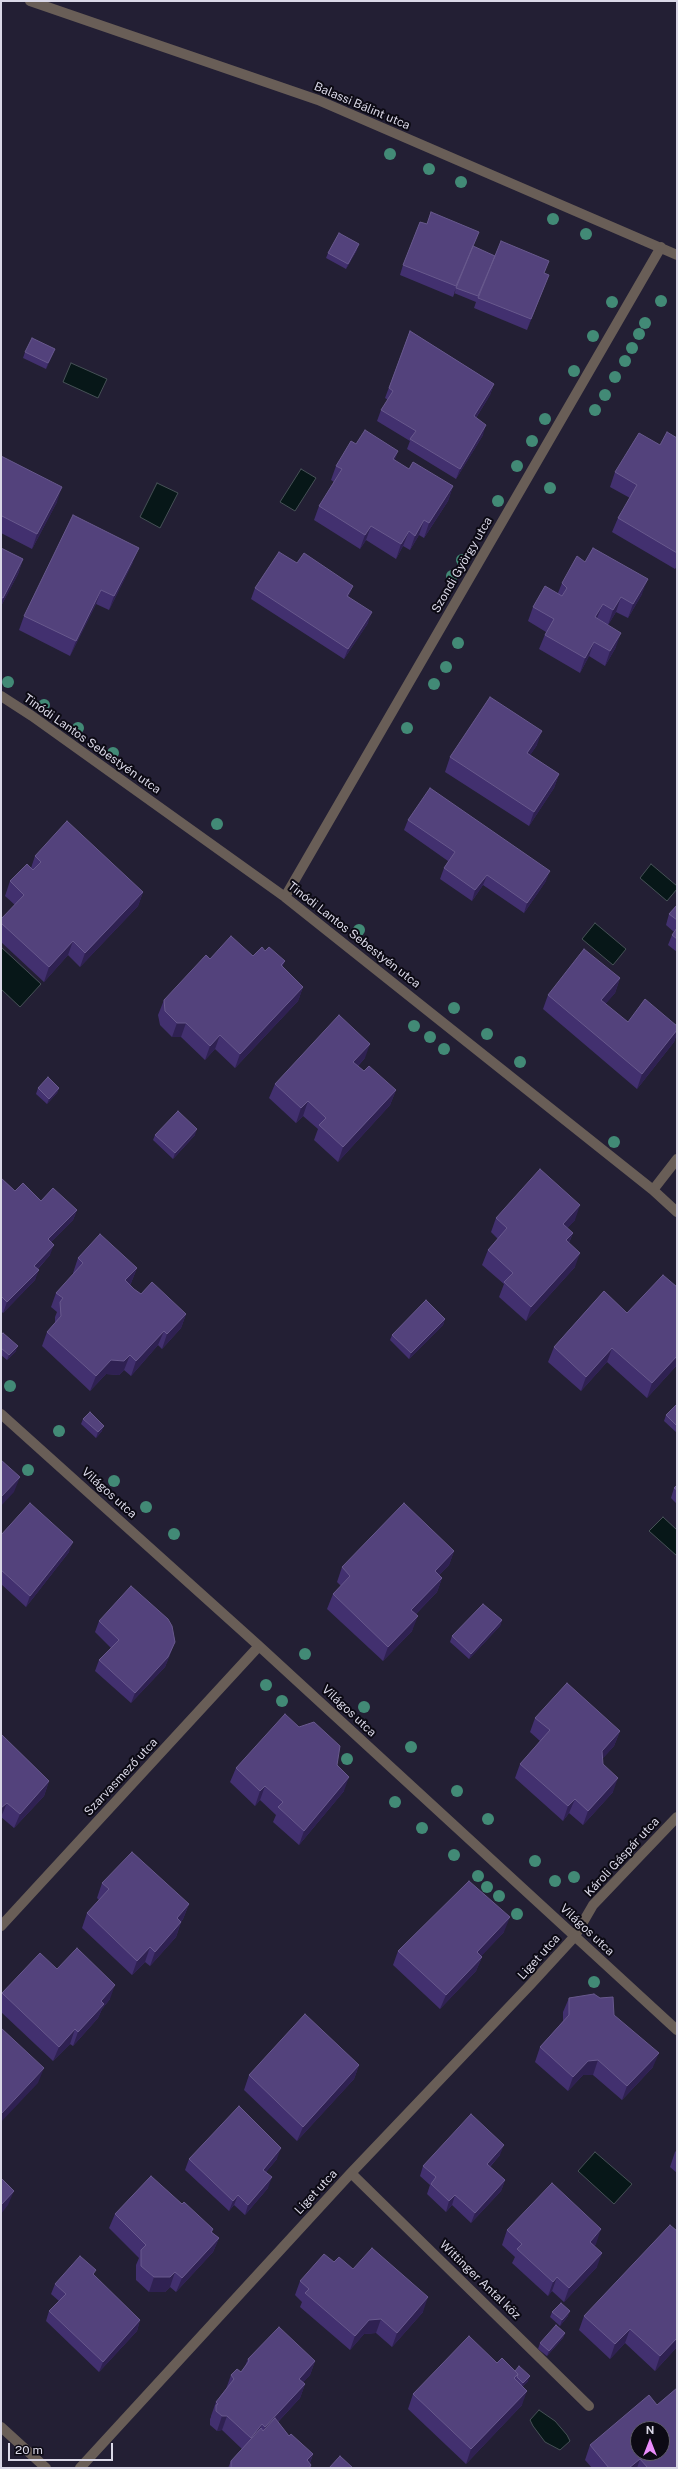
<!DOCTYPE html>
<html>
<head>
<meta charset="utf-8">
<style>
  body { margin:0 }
  #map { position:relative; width:678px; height:2469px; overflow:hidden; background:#231f34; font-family:"Public Sans",sans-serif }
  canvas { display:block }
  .frame { position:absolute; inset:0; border:2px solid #dad8e7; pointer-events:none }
  .north { position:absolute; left:630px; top:2421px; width:40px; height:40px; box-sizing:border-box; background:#0c0a14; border:1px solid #5e5c68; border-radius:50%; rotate:0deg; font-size:11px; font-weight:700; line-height:16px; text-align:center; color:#dad8e7 }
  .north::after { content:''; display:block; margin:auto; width:14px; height:18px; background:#eb8dfc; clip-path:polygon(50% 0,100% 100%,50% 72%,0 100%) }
  .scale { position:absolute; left:8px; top:2443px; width:105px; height:18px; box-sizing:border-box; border:2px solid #dad8e7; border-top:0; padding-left:5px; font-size:12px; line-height:14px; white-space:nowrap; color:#dad8e7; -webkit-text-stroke:3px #0c0a14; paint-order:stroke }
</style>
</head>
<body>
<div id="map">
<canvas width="678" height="2469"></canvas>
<div class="frame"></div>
<div class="north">N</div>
<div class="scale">20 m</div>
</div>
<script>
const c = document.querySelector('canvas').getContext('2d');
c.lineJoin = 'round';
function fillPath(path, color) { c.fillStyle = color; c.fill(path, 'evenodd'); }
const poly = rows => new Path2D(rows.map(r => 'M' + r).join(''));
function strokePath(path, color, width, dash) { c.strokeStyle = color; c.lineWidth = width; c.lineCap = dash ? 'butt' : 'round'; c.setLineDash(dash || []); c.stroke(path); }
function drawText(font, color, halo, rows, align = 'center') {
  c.font = font + ' "Public Sans",sans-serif'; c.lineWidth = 4; c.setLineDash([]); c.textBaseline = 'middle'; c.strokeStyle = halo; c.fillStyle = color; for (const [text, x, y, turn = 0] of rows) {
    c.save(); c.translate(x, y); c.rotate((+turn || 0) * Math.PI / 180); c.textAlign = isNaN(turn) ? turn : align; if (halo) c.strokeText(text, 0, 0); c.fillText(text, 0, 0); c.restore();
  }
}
const water = poly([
  [71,363,107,379,98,398,63,382,71,363],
  [301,469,316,478,295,511,280,502,301,469],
  [157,483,178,493,160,528,140,517,157,483],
  [651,864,677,886,677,889,667,901,640,878,651,864],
  [595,923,626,949,613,965,582,939,595,923],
  [1,947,41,984,20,1007,1,989,1,947],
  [663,1517,677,1530,677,1556,649,1531,663,1517],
  [595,2152,632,2184,614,2204,578,2171,595,2152],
  [539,2410,555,2421,567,2435,570,2441,560,2450,545,2442,533,2426,530,2420,539,2410]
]);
const street = poly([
  [30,1,318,100,677,255],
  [1,696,32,716,285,897,653,1190,677,1212],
  [285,897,661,247],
  [653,1190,677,1159],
  [1,1414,259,1646,677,2030],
  [1,1926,259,1646],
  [351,2173,589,2406],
  [1,2427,46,2468],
  [80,2468,351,2173,531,1984,575,1936,593,1905,677,1817]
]);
const trees = [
  [390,154],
  [429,169],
  [461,182],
  [553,219],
  [586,234],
  [661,301],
  [612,302],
  [645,323],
  [639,334],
  [593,336],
  [632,348],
  [625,361],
  [574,371],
  [615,377],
  [605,395],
  [595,410],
  [545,419],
  [532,441],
  [517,466],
  [550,488],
  [498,501],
  [462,560],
  [452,576],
  [458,643],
  [446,667],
  [8,682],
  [434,684],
  [44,705],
  [78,728],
  [407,728],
  [113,753],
  [217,824],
  [359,930],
  [454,1008],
  [414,1026],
  [487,1034],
  [430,1037],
  [444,1049],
  [520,1062],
  [614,1142],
  [10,1386],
  [59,1431],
  [28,1470],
  [114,1481],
  [146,1507],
  [174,1534],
  [305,1654],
  [266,1685],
  [282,1701],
  [364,1707],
  [411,1747],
  [347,1759],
  [457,1791],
  [395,1802],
  [488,1819],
  [422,1828],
  [454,1855],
  [535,1861],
  [478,1876],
  [574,1877],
  [555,1881],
  [487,1887],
  [499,1896],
  [517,1914],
  [594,1982]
];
const wall = poly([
  [357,250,346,269,326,258,328,253],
  [471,251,495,256,544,273,545,285,527,330,474,308,476,302,454,293,456,289,453,297,400,275,403,265],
  [410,331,494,384,490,395,476,418,483,435,456,479,407,449,410,441,377,421,381,410,388,400,385,398],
  [55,349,46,369,23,358,25,352],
  [677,438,677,566,675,569,612,532,618,518,630,498,610,487,615,472,660,445],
  [356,444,395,461,409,469,453,486,448,501,424,538,419,535,410,550,403,546,396,559,366,540,360,549,314,520,319,506,334,482,331,480,336,466],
  [1,456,57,502,32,549,1,533],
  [1,548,23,559,18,574,1,606],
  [133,562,109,610,96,604,70,656,19,630,24,616],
  [585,562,642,594,628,618,616,612,608,625,597,618,616,647,605,666,589,656,580,673,539,649,546,632,528,621,533,607,558,593,562,583],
  [297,563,349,597,368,623,344,659,251,599,255,588],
  [537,745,530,755,559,774,554,788,529,826,445,772,450,757],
  [408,820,546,881,524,913,483,885,472,901,440,879,444,868,448,861,404,830],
  [35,856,143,892,138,906,80,967,68,955,44,982,1,942,1,919,15,905,5,896,10,881,31,868],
  [677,905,677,952,668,945,672,935,674,932,666,925,669,914],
  [265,951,285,961,282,967,303,987,298,1001,235,1068,215,1049,205,1060,181,1037,172,1037,160,1025,158,1015,164,1000,210,959,253,956],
  [620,978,615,993,605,1004,628,1022,677,1026,677,1033,674,1042,637,1089,543,1009,548,995],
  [365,1058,358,1066,364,1071,396,1090,390,1105,338,1162,314,1140,318,1129,303,1116,296,1123,269,1098,275,1084],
  [38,1088,59,1088,57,1093,47,1104,36,1094],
  [155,1135,195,1135,173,1159,153,1140],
  [1,1178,15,1191,41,1201,77,1210,73,1220,51,1242,50,1255,38,1269,35,1280,3,1313,1,1311],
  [496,1218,575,1220,567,1228,573,1233,569,1243,575,1267,526,1321,499,1297,504,1284,482,1265,488,1250,498,1239,491,1232],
  [78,1258,137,1268,131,1283,130,1285,134,1289,141,1294,186,1314,181,1328,162,1349,158,1345,131,1376,124,1370,119,1375,106,1374,90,1391,42,1346,47,1332,55,1323,55,1317,57,1312,51,1307,56,1293,74,1274,73,1273],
  [604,1291,677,1365,647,1398,607,1362,581,1391,548,1362,554,1347],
  [445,1319,443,1325,409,1359,390,1340,392,1335],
  [1,1335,16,1351,7,1360,1,1355],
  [677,1404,677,1433,664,1421,666,1415],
  [83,1419,102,1431,96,1438,81,1424],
  [677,1485,677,1504,671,1498,674,1488],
  [1,1535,69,1552,26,1607,1,1584],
  [454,1551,449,1565,439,1575,442,1578,437,1592,416,1614,412,1631,383,1661,327,1609,333,1594,341,1586,337,1582,342,1567],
  [502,1620,500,1626,469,1659,450,1642,452,1636],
  [99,1621,175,1642,165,1667,131,1703,95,1671,99,1660,111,1648,95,1632],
  [535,1718,620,1731,614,1746,602,1759,603,1764,613,1792,583,1825,569,1813,563,1821,515,1778,520,1764,540,1741,530,1732],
  [1,1734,49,1781,44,1796,14,1828,1,1817,1,1818],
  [337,1765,344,1791,299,1845,273,1822,276,1815,260,1800,255,1806,230,1782,236,1768],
  [102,1883,189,1904,183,1919,181,1922,176,1937,150,1966,145,1962,132,1975,82,1928,87,1913,99,1900,97,1898],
  [504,1932,481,1956,482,1957,476,1971,440,2009,393,1965,398,1951],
  [57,1969,110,1999,102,2009,98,2018,73,2046,70,2044,53,2061,1,2012,1,1996,2,1993],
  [569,1998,614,2015,653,2067,622,2100,593,2075,583,2075,568,2091,535,2062,540,2047,563,2021,563,2012],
  [359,2065,354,2079,297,2141,244,2090,249,2075],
  [677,2150,677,2173,670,2167,675,2152],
  [500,2155,490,2167,505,2180,501,2191,471,2223,452,2205,446,2212,427,2194,430,2185,420,2176,423,2166],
  [189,2159,277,2159,266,2172,268,2188,245,2215,234,2205,229,2211,185,2170],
  [182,2204,213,2229,212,2232,219,2238,213,2252,176,2292,170,2287,165,2292,149,2292,136,2280,136,2265,139,2258,109,2228,115,2214],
  [507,2230,596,2244,594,2246,597,2267,564,2302,552,2291,548,2296,512,2263,515,2257,502,2245],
  [677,2231,677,2347,655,2371,625,2343,610,2359,579,2330,584,2316],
  [334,2262,353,2269,423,2312,392,2347,376,2333,364,2334,350,2350,300,2307,302,2302,295,2295,300,2281],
  [94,2276,140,2320,137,2331,99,2372,46,2321,49,2311,59,2301,51,2294,55,2284],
  [552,2312,568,2316,560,2326,550,2317],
  [565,2333,563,2338,547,2356,538,2349,540,2343],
  [248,2359,315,2361,310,2375,303,2382,305,2384,300,2398,278,2422,289,2436,313,2454,310,2463,311,2465,310,2468,228,2468,231,2461,242,2449,222,2430,217,2431,210,2425,210,2419,211,2417,211,2416,216,2402,226,2389,231,2375,241,2372,245,2366],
  [497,2363,515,2371,528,2381,523,2386,522,2405,466,2464,408,2409,413,2394],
  [657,2405,677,2468,592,2468,585,2460,590,2445]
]);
const shadedWall = poly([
  [359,244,357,250,346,269,348,264],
  [549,275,527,330,531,319],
  [55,349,53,354,46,369,48,363],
  [494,384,490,395,470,427,474,416],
  [486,425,483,435,456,479,460,469],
  [398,451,393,466,393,459],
  [453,486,448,501,424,538,429,523],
  [62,487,57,502,32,549,37,534],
  [424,520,419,535,410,550,415,536],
  [371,526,366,540,360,549,365,535],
  [409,531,403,546,396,559,401,544],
  [139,548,133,562,109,610,114,596],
  [23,559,18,574,1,606,1,603,3,598],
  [648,579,642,594,628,618,633,604],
  [353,586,349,596,343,606,347,596],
  [101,590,96,604,70,656,76,641],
  [621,597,616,612,608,625,613,610],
  [603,604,597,618,589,632,595,617],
  [372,612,368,623,344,659,348,649],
  [621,633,616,647,605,666,610,651],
  [594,642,589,656,580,673,585,658],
  [542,731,537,745,522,767,527,753],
  [559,774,554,788,529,826,534,812],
  [550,871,546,881,524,913,527,903],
  [487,875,483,885,472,901,475,890],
  [143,892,138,906,80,967,85,953],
  [73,941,68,955,44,982,49,967],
  [620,978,615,993,596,1015,601,1000],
  [303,987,298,1001,235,1068,240,1054],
  [177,1023,186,1023,181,1037,172,1037],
  [677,1030,677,1033,674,1042,637,1089,642,1074],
  [220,1035,215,1049,205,1060,210,1046],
  [370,1044,365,1058,348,1076,353,1062],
  [59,1088,57,1093,47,1104,49,1099],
  [396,1090,390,1105,338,1162,343,1147],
  [308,1101,303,1116,296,1123,301,1108],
  [197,1129,195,1135,173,1159,175,1153],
  [580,1205,575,1220,558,1238,563,1224],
  [77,1210,73,1220,44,1249,48,1239],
  [573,1233,567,1247,566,1240],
  [54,1245,50,1255,31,1276,34,1266],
  [580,1253,575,1267,526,1321,531,1307],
  [137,1268,131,1283,120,1295,125,1280],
  [39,1270,35,1280,3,1313,7,1302],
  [186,1314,181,1328,162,1349,167,1334],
  [445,1319,443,1325,409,1359,411,1353],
  [164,1331,158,1345,131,1376,136,1361],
  [18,1346,16,1351,7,1360,9,1355],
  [612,1348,607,1362,581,1391,586,1377],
  [130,1355,124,1370,119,1375,106,1374,90,1391,96,1376,111,1360],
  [677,1356,677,1365,647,1398,652,1383],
  [104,1426,102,1431,96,1438,98,1432],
  [20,1477,14,1492,1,1506,1,1497],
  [73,1542,69,1552,26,1607,30,1596],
  [454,1551,449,1565,429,1585,435,1571],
  [442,1578,437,1592,406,1624,411,1610],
  [418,1616,412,1631,383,1661,388,1647],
  [502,1620,500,1626,469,1659,471,1654],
  [175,1642,165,1667,131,1703,135,1693],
  [620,1731,614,1746,597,1765,602,1751],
  [349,1777,344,1791,299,1845,304,1831],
  [618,1778,613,1792,583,1825,588,1811],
  [49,1781,44,1796,14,1828,20,1814],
  [265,1786,260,1800,255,1806,260,1791],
  [575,1799,569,1813,563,1821,568,1806],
  [7,1803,1,1817,1,1818,1,1808],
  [189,1904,183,1919,172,1933,177,1918],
  [510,1917,504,1932,472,1966,477,1952],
  [181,1922,176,1937,150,1966,155,1952],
  [150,1947,145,1962,132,1975,137,1961],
  [482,1957,476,1971,440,2009,446,1995],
  [115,1985,110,1999,102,2009,98,2018,73,2046,78,2032,101,2001],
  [75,2029,70,2044,53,2061,59,2047],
  [659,2053,653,2067,622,2100,627,2086],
  [598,2060,593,2075,583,2075,568,2091,573,2077,588,2061],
  [359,2065,354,2079,297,2141,303,2127],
  [44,2068,38,2083,1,2122,1,2114],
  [504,2145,500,2155,483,2174,487,2164],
  [281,2148,277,2159,259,2180,263,2170],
  [272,2177,268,2188,245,2215,248,2205],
  [505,2180,501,2191,471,2223,475,2213],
  [14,2191,8,2205,1,2214,1,2205],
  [238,2195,234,2205,229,2211,233,2201],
  [455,2195,452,2205,446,2212,449,2201],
  [601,2229,596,2244,584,2256,590,2242],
  [219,2238,213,2252,176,2292,182,2278],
  [602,2253,597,2267,564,2302,569,2288],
  [175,2272,170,2287,165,2292,149,2292,154,2277],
  [557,2277,552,2291,548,2296,553,2282],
  [428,2297,423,2312,392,2347,397,2333],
  [570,2311,568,2316,560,2326,562,2320],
  [381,2319,376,2333,364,2334,350,2350,355,2336,369,2320],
  [140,2320,137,2331,99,2372,103,2362],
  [630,2329,625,2343,610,2359,615,2344],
  [565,2333,563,2338,547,2356,549,2351],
  [677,2338,677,2347,655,2371,660,2356],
  [315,2361,310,2375,293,2393,299,2379],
  [530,2376,528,2381,521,2388,523,2383],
  [305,2384,300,2398,260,2441,265,2427],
  [527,2391,522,2405,466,2464,471,2449],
  [222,2416,227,2416,222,2430,217,2431],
  [262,2424,257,2439,245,2452,251,2438],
  [313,2454,309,2465,307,2460],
  [640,2459,637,2468,629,2468]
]);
const building = poly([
  [431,212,479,232,456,286,403,265,420,222,427,224,431,212],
  [339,233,359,244,348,264,328,253,339,233],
  [501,241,549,261,544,273,549,275,531,319,478,298,501,241],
  [473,246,495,256,478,296,456,288,473,246],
  [410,331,494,384,474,416,486,425,460,469,410,439,416,431,381,410,393,391,389,388,410,331],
  [32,338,55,349,48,363,25,352,32,338],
  [365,430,398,451,393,459,409,469,413,462,453,486,429,523,424,520,415,536,409,531,401,544,371,526,365,535,319,506,342,469,336,466,351,441,356,444,365,430],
  [667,432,677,438,677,553,618,518,637,485,615,472,639,433,660,445,667,432],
  [1,456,62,487,37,534,2,516,1,518,1,456],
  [73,515,139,548,114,596,101,590,76,641,24,616,73,515],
  [1,548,23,559,3,598,1,597,1,548],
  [593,548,648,579,633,604,621,597,613,610,603,604,595,617,621,633,610,651,594,642,585,658,545,635,554,619,533,607,545,586,562,596,567,588,562,583,577,556,585,562,593,548],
  [279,552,297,563,304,553,353,586,347,596,372,612,348,649,255,588,279,552],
  [490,697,542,731,527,753,559,774,534,812,450,757,490,697],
  [430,788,550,871,527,903,487,875,475,890,444,868,455,852,408,820,430,788],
  [67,821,143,892,85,953,73,941,49,967,1,923,1,919,24,895,10,881,27,864,33,870,41,862,35,856,67,821],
  [677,905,677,920,669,914,677,905],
  [677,928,677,939,672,935,677,928],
  [231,936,253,956,262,947,265,951,269,947,285,961,281,965,303,987,240,1054,220,1035,210,1046,186,1023,177,1023,165,1011,164,1000,206,955,210,959,231,936],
  [584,949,620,978,601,1000,628,1022,645,999,677,1026,677,1030,642,1074,548,995,584,949],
  [339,1015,370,1044,353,1062,364,1071,369,1066,396,1090,343,1147,319,1125,326,1118,308,1101,301,1108,275,1084,339,1015],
  [48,1077,59,1088,49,1099,38,1088,48,1077],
  [178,1111,197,1129,175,1153,155,1135,178,1111],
  [540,1169,580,1205,563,1224,573,1233,566,1240,580,1253,531,1307,504,1282,513,1273,488,1250,507,1228,496,1218,540,1169],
  [1,1178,15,1191,23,1183,41,1201,53,1188,77,1210,48,1239,54,1245,34,1266,39,1270,7,1302,1,1296,1,1178],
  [100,1234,137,1268,125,1280,134,1289,141,1294,152,1282,186,1314,167,1334,164,1331,136,1361,130,1355,124,1361,111,1360,96,1376,47,1332,61,1316,60,1302,63,1298,56,1293,83,1263,78,1258,100,1234],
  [663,1275,677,1287,677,1356,652,1383,612,1348,586,1377,554,1347,604,1291,627,1313,663,1275],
  [426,1300,445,1319,411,1353,392,1335,426,1300],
  [3,1333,18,1346,9,1355,1,1348,1,1335,3,1333],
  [677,1404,677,1426,666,1415,677,1404],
  [90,1412,104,1426,98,1432,83,1419,90,1412],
  [1,1460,20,1477,1,1497,1,1460],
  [677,1485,677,1490,674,1488,677,1485],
  [30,1503,73,1542,30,1596,1,1570,1,1535,30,1503],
  [404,1503,454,1551,435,1571,442,1578,411,1610,418,1616,388,1647,333,1594,350,1576,342,1567,404,1503],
  [131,1586,168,1619,172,1626,175,1642,168,1657,135,1693,99,1660,119,1640,99,1621,131,1586],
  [483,1604,502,1620,471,1654,452,1636,483,1604],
  [567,1683,620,1731,602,1751,603,1764,618,1778,588,1811,575,1799,568,1806,520,1764,550,1730,535,1718,567,1683],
  [285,1714,299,1727,314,1722,340,1746,337,1765,349,1777,304,1831,278,1807,283,1802,265,1786,260,1791,236,1768,285,1714],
  [1,1734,49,1781,20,1814,7,1803,1,1808,1,1734],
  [132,1852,189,1904,177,1918,181,1922,155,1952,150,1947,137,1961,87,1913,109,1889,102,1883,132,1852],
  [469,1881,510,1917,477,1952,482,1957,446,1995,398,1951,469,1881],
  [77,1948,115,1985,101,2001,104,2004,78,2032,75,2029,59,2047,2,1993,40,1953,57,1969,77,1948],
  [594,1994,600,1998,613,1997,614,2015,659,2053,627,2086,598,2060,588,2061,573,2077,540,2047,569,2015,569,1998,594,1994],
  [305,2014,359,2065,303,2127,249,2075,305,2014],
  [1,2028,44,2068,1,2114,1,2028],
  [239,2106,281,2148,263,2170,272,2177,248,2205,238,2195,233,2201,189,2159,239,2106],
  [471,2114,504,2145,487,2164,505,2180,475,2213,455,2195,449,2201,431,2184,436,2177,423,2166,471,2114],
  [151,2176,182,2204,184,2202,213,2229,211,2232,219,2238,182,2278,175,2272,170,2277,154,2277,141,2266,141,2250,146,2245,115,2214,151,2176],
  [1,2178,14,2191,1,2205,1,2178],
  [552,2183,601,2229,590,2242,602,2253,569,2288,557,2277,553,2282,517,2249,522,2244,507,2230,552,2183],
  [670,2225,677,2231,677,2338,660,2356,630,2329,615,2344,584,2316,670,2225],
  [372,2248,428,2297,397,2333,381,2319,369,2320,355,2336,305,2293,309,2289,300,2281,324,2254,334,2262,339,2257,353,2269,372,2248],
  [80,2256,96,2270,93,2274,140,2320,103,2362,49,2311,66,2294,55,2284,80,2256],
  [561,2303,570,2311,562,2320,552,2312,561,2303],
  [556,2325,565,2333,549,2351,540,2343,556,2325],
  [279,2327,315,2361,299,2379,305,2384,265,2427,262,2424,251,2438,227,2416,222,2416,216,2411,216,2405,218,2404,216,2402,234,2379,231,2375,237,2369,241,2372,249,2361,248,2359,279,2327],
  [469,2336,497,2363,502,2358,518,2374,514,2378,527,2391,471,2449,413,2394,469,2336],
  [519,2366,530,2376,523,2383,517,2377,518,2374,515,2371,519,2366],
  [677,2388,677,2468,648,2468,640,2459,629,2468,609,2468,590,2445,649,2395,657,2405,677,2388],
  [638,2429,662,2429,662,2453,638,2453,638,2429],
  [275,2418,289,2436,291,2434,313,2454,307,2460,311,2465,309,2468,231,2468,231,2461,261,2428,263,2431,275,2418],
  [340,2456,353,2468,329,2468,340,2456]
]);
const streetNames = [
  ["Balassi Bálint utca",362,106,23],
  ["Szondi György utca",462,565,-60],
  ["Tinódi Lantos Sebestyén utca",92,744,35],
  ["Tinódi Lantos Sebestyén utca",354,935,38],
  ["Világos utca",109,1493,42],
  ["Világos utca",349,1711,43],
  ["Szarvasmező utca",121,1777,-47],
  ["Károli Gáspár utca",622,1857,-47],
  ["Világos utca",587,1930,43],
  ["Liget utca",539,1957,-48],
  ["Liget utca",316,2192,-47],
  ["Wittinger Antal köz",480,2280,44]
];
fillPath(water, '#071718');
strokePath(water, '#465156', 1);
strokePath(street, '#695e57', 10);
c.fillStyle = '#428a76';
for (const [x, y] of trees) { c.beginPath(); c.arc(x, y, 6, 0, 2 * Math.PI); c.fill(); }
fillPath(wall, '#42306f');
fillPath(shadedWall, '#2f2152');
fillPath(building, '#53427c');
strokePath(building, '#68598d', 1);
drawText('12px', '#dad8e7', '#0c0a14', streetNames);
</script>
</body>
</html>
